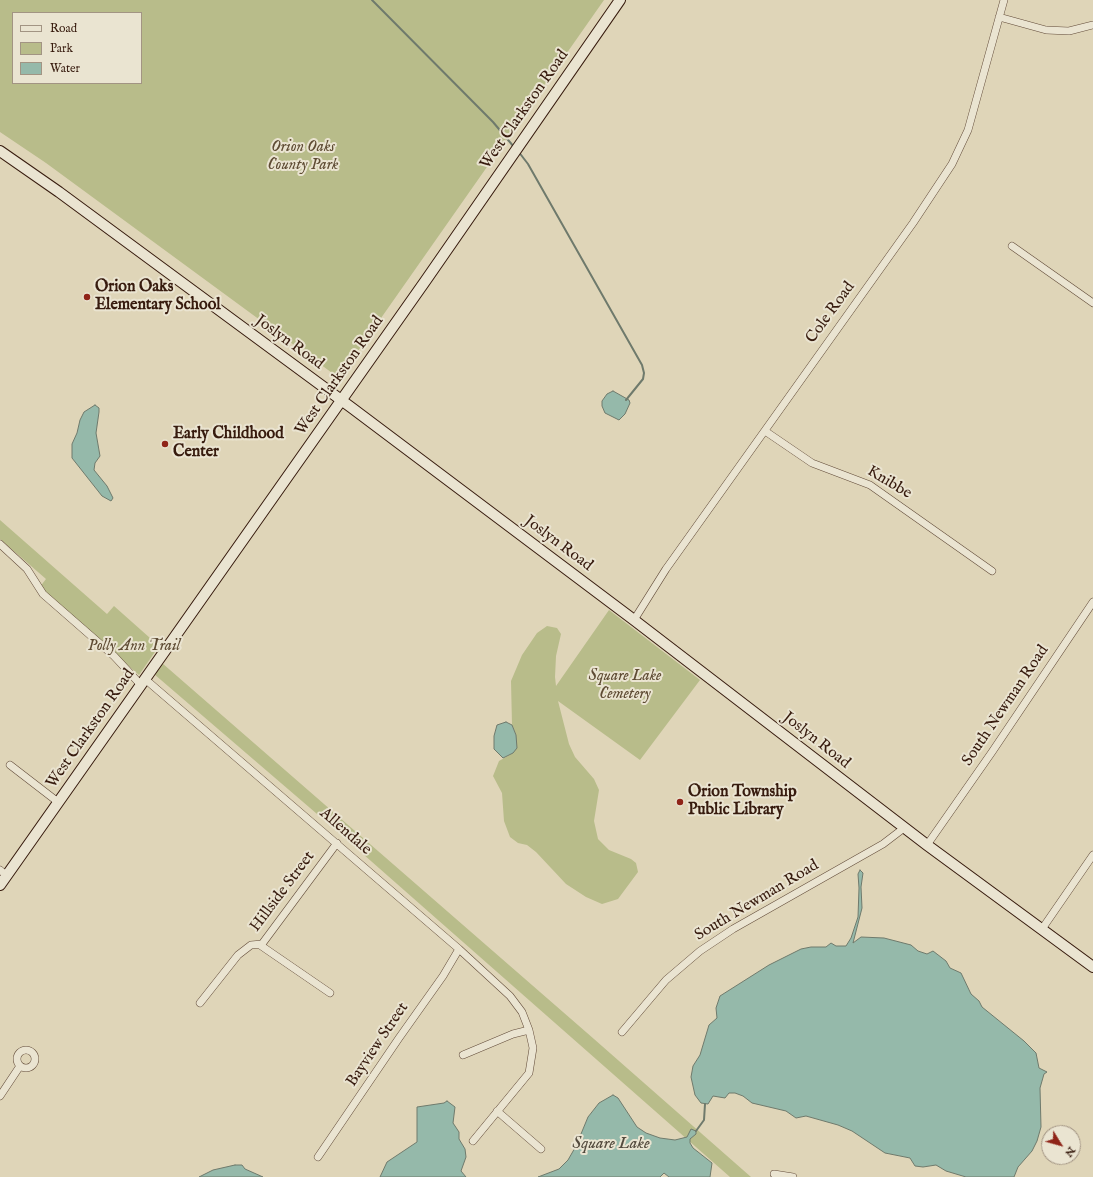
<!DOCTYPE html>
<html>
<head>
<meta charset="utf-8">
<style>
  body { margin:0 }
  #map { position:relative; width:1093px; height:1177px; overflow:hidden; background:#dfd5b8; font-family:"IM FELL English",serif }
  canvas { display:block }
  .legend { position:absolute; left:12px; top:12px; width:130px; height:72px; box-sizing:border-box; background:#eae4d1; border:1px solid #a29483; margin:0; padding:5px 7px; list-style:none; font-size:12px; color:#371b0e }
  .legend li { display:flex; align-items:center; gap:8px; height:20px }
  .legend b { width:20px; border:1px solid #a29483 }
  .north { position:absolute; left:1041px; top:1125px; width:40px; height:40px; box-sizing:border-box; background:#eae4d1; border:1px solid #a29483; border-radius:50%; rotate:127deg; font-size:11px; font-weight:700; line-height:16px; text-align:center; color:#371b0e }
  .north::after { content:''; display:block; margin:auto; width:14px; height:18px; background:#8f2418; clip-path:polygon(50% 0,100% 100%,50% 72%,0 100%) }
</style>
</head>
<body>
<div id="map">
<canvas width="1093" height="1177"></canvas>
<ul class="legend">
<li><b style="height:5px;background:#eae4d1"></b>Road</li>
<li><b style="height:11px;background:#b8bc8a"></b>Park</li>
<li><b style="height:11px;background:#95b9aa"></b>Water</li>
</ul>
<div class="north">N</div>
</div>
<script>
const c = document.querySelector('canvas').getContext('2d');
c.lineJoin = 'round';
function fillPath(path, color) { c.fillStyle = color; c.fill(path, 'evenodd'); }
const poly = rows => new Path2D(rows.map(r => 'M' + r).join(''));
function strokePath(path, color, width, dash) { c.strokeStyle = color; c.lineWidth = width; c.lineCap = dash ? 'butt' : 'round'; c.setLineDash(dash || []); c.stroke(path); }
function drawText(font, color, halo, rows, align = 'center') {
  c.font = font + ' "IM FELL English",serif'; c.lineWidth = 4; c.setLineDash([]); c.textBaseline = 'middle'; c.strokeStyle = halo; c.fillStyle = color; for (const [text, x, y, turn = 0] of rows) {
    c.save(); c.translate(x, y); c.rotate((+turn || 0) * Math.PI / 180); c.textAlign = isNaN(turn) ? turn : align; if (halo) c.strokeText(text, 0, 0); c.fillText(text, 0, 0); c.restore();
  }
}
const green = poly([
  [0,0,604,0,339,378,46,163,0,132],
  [13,13,141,13,141,83,13,83],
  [0,520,107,614,114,606,159,646,139,675,39,588,46,579,0,539],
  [609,610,700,680,640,760,558,701,569,744,575,757,594,779,599,790,594,821,598,839,609,850,631,859,636,863,638,872,618,899,602,904,586,897,566,884,536,852,527,845,518,843,510,837,504,821,502,793,493,776,499,761,513,753,516,735,512,725,511,681,522,655,537,633,547,626,557,628,561,634,556,656,555,677,556,686],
  [162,663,594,1039,751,1177,730,1177,338,832,154,674]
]);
const water = poly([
  [613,391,629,400,630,403,625,414,619,420,605,413,602,406,602,401,607,394,613,391],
  [95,405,99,408,99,412,96,433,100,456,95,463,94,470,107,486,113,498,111,501,102,496,72,458,72,444,77,433,80,420,84,412,95,405],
  [506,722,512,725,516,735,517,748,513,753,503,758,494,749,494,736,497,725,506,722],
  [860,870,863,873,861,887,862,908,853,943,861,937,884,938,911,945,918,951,927,954,933,951,946,961,950,968,961,973,971,994,979,1001,982,1007,1024,1041,1036,1053,1039,1068,1047,1072,1044,1074,1040,1088,1041,1127,1037,1141,1032,1151,1018,1167,1014,1177,966,1177,946,1171,936,1165,923,1167,915,1166,910,1158,885,1153,852,1131,838,1125,806,1116,796,1118,786,1111,752,1103,743,1096,735,1093,729,1093,725,1098,713,1096,708,1104,701,1103,695,1095,691,1077,693,1066,700,1055,709,1025,717,1018,716,1008,720,996,769,965,801,949,811,947,826,947,831,943,836,946,846,946,851,938,858,917,859,888,858,874,860,870],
  [613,1095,618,1098,637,1127,646,1133,660,1138,675,1140,687,1137,691,1129,696,1131,696,1134,690,1139,690,1143,693,1148,712,1163,710,1177,669,1177,664,1173,660,1177,538,1177,559,1169,568,1160,576,1146,588,1117,599,1103,613,1095],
  [447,1101,455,1107,453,1123,459,1132,459,1139,465,1149,466,1157,461,1171,466,1177,380,1177,387,1162,417,1142,417,1107,444,1103,447,1101],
  [235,1165,242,1165,245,1169,263,1177,199,1177,213,1170,235,1165]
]);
const stream = poly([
  [372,0,493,122,514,147],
  [518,151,528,164,642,365,644,373,643,379,626,400],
  [696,1131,704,1120,705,1104]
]);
const street = poly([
  [999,17,1046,30,1069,31,1093,25],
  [1012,246,1093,303],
  [765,431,812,463,870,485,992,571],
  [0,544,27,569,43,594,114,656,141,685],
  [634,620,666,569,913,223,952,164,968,130,1004,0],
  [145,679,459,949,510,996,522,1012,529,1030,533,1048,529,1073,473,1141],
  [10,765,58,802],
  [927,845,992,752,1093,602],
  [0,870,7,876],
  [1042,929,1093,855],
  [260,945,330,993],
  [200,1003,238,955,251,945,262,944,337,843],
  [622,1032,666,980,700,951,733,929,883,844,904,828],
  '17 1059a9 9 0 1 1 18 0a9 9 0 1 1-18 0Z',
  [463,1055,513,1034,529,1030],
  [0,1096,20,1066],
  [497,1111,541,1149],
  [318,1157,399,1038,443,976,459,949],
  [774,1174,793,1177]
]);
const secondary = poly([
  [0,151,59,192,352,408,634,620,927,845,1093,967],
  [0,885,426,280,620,0]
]);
const markers = [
  [87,297,4,"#8f2418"],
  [165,444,4,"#8f2418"],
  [680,802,4,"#8f2418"]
];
const streetNames = [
  ["West Clarkston Road",525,110,-55],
  ["Cole Road",831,313,-54],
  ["Joslyn Road",289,343,36],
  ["West Clarkston Road",340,376,-55],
  ["Knibbe",889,483,31],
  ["Joslyn Road",558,544,37],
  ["South Newman Road",1006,706,-56],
  ["West Clarkston Road",91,729,-55],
  ["Joslyn Road",816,741,38],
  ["Allendale",345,832,41],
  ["Hillside Street",283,892,-53],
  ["South Newman Road",757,901,-31],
  ["Bayview Street",378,1045,-56]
];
const parkNames = [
  ["Orion Oaks",303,148],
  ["County Park",303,166],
  ["Polly Ann Trail",134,647],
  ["Square Lake",625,677],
  ["Cemetery",625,695]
];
const poiNames = [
  ["Orion Oaks",95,288],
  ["Elementary School",95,306],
  ["Early Childhood",173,435],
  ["Center",173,453],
  ["Orion Township",688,793],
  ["Public Library",688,811]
];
const waterNames = [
  ["Square Lake",611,1145]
];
fillPath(green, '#b8bc8a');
fillPath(water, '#95b9aa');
strokePath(water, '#6f7a6c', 1);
strokePath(stream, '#6f7a6c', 2);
strokePath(street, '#614a38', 8);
strokePath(secondary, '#371b0e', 12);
strokePath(street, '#eae4d1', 7);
strokePath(secondary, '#eae4d1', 10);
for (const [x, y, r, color] of markers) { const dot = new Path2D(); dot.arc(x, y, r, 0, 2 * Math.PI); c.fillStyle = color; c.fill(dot); strokePath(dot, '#eae4d1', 1.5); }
drawText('16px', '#371b0e', '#eae4d1', streetNames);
drawText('italic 16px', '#5e4b33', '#eae4d1', parkNames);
drawText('bold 16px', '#371b0e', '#eae4d1', poiNames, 'left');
drawText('italic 17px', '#534a3d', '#eae4d1', waterNames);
</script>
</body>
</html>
